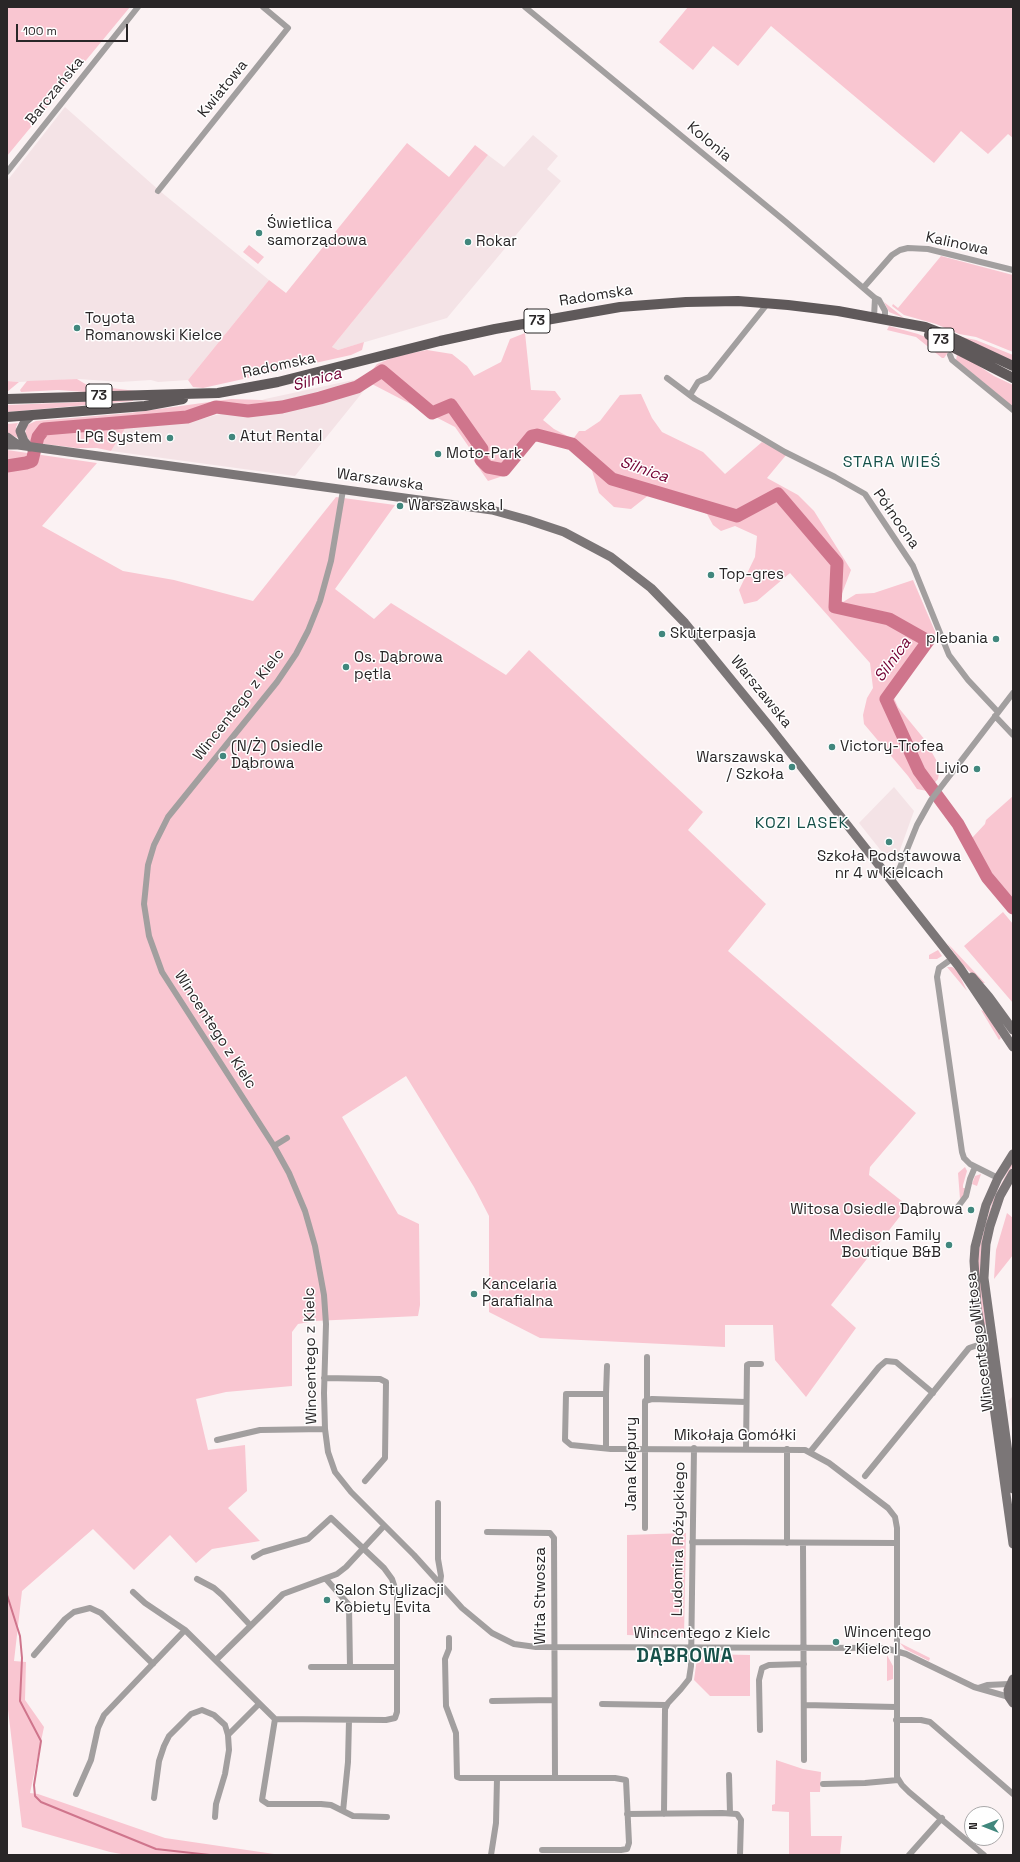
<!DOCTYPE html>
<html>
<head>
<meta charset="utf-8">
<style>
  body { margin:0 }
  #map { position:relative; width:1020px; height:1862px; overflow:hidden; background:#fbf2f3; font-family:"Space Grotesk",sans-serif }
  canvas { display:block }
  .frame { position:absolute; inset:0; border:8px solid #292627; pointer-events:none }
  .north { position:absolute; left:964px; top:1806px; width:40px; height:40px; box-sizing:border-box; background:#fff; border:1px solid #a9a8a9; border-radius:50%; rotate:270deg; font-size:11px; font-weight:700; line-height:16px; text-align:center; color:#292627 }
  .north::after { content:''; display:block; margin:auto; width:14px; height:18px; background:#41877d; clip-path:polygon(50% 0,100% 100%,50% 72%,0 100%) }
  .scale { position:absolute; left:16px; top:24px; width:112px; height:18px; box-sizing:border-box; border:2px solid #292627; border-top:0; padding-left:5px; font-size:12px; line-height:14px; white-space:nowrap; color:#292627; -webkit-text-stroke:3px #fff; paint-order:stroke }
</style>
</head>
<body>
<div id="map">
<canvas width="1020" height="1862"></canvas>
<div class="frame"></div>
<div class="north">N</div>
<div class="scale">100 m</div>
</div>
<script>
const c = document.querySelector('canvas').getContext('2d');
c.lineJoin = 'round';
function fillPath(path, color) { c.fillStyle = color; c.fill(path, 'evenodd'); }
const poly = rows => new Path2D(rows.map(r => 'M' + r).join(''));
function strokePath(path, color, width, dash) { c.strokeStyle = color; c.lineWidth = width; c.lineCap = dash ? 'butt' : 'round'; c.setLineDash(dash || []); c.stroke(path); }
function drawText(font, color, halo, rows, align = 'center') {
  c.font = font + ' "Space Grotesk",sans-serif'; c.lineWidth = 3; c.setLineDash([]); c.textBaseline = 'middle'; c.strokeStyle = halo; c.fillStyle = color; for (const [text, x, y, turn = 0] of rows) {
    c.save(); c.translate(x, y); c.rotate((+turn || 0) * Math.PI / 180); c.textAlign = isNaN(turn) ? turn : align; if (halo) c.strokeText(text, 0, 0); c.fillText(text, 0, 0); c.restore();
  }
}
const built = poly([
  [65,107,161,192,269,280,188,380,158,382,151,380,120,382,79,379,19,382,7,381,7,181],
  [533,135,558,156,547,169,561,181,447,318,338,350,332,347,488,155,504,167],
  [367,377,370,383,295,476,111,451,126,427,186,420,189,422,232,411,265,399],
  [894,787,914,811,896,861,890,862,859,823],
  [1013,1396,1013,1434,1008,1401]
]);
const green = poly([
  [7,7,130,7,7,156],
  [688,7,1013,7,1013,138,1008,134,988,154,961,131,934,163,771,26,738,66,713,46,693,70,659,42],
  [407,143,449,177,475,145,488,155,332,347,338,350,364,342,362,350,351,355,203,388,193,387,188,380,269,280,286,293],
  [249,245,264,257,258,264,243,252],
  [941,256,1013,275,1013,352,976,337,959,334,936,324,904,315,892,306,893,304,898,308],
  [884,302,904,318,889,312],
  [889,326,918,334,950,347,994,376,1013,385,1013,407,956,360,957,355,949,351,944,358,942,358,916,337,887,330],
  [525,333,531,390,555,391,561,399,543,420,554,429,573,439,579,431,585,431,600,421,620,395,641,394,652,418,662,432,703,452,725,474,762,442,787,454,767,478,798,495,814,511,851,570,840,599,843,602,856,594,874,593,913,580,937,636,896,691,894,698,898,707,925,740,940,767,938,779,927,791,917,789,908,776,864,724,863,715,867,698,873,688,870,663,790,573,757,601,744,604,739,590,755,557,757,536,735,526,721,531,713,525,707,514,683,503,650,494,631,509,614,507,599,493,590,464,572,445,532,438,523,456,503,476,488,481,474,461,471,450,455,427,370,383,367,377,377,364,397,356,427,350,452,354,467,366,474,376,501,362,510,339],
  [961,337,976,340,1013,355,1013,361],
  [77,379,87,385,136,391,85,392,58,390,21,392,20,390,27,381],
  [7,381,19,382,7,392],
  [231,399,261,400,276,402,280,406,256,411,235,413,221,411,203,414,186,420,126,427,111,451,97,448,77,448,44,444,30,441,25,434,27,425,36,421,130,413],
  [133,400,133,401,7,412,7,405],
  [18,423,16,427,18,438,7,433,7,424],
  [7,450,97,463,42,526,123,571,174,580,253,601,336,497,395,505,335,589,374,619,391,603,506,675,529,650,703,812,688,830,766,904,728,951,916,1113,870,1167,869,1175,908,1206,831,1305,856,1328,806,1397,775,1360,773,1325,725,1325,725,1347,540,1338,489,1312,489,1216,474,1187,406,1076,342,1117,398,1214,419,1224,420,1305,418,1316,315,1321,298,1324,292,1332,292,1386,226,1392,196,1399,208,1450,245,1445,247,1491,228,1508,260,1541,212,1549,196,1563,170,1535,134,1570,93,1529,22,1591,14,1661,26,1662,25,1700,44,1727,30,1793,38,1794,165,1838,281,1855,127,1855,110,1852,22,1827,7,1701],
  [1013,796,1013,898,988,868,972,838,985,824,986,820],
  [1003,912,1013,924,1013,1003,964,946],
  [947,943,952,948,985,983,981,983,963,965],
  [938,950,942,956,937,959,929,959,929,955],
  [947,967,952,967,957,970,967,991],
  [981,1010,986,1012,1001,1038,999,1040],
  [1013,1161,1013,1165,992,1205,982,1242,980,1278,988,1324,984,1325,978,1295,978,1252,992,1202],
  [965,1167,967,1171,963,1185,963,1188,966,1188,964,1196,960,1199,958,1173],
  [981,1174,977,1186,972,1184,975,1176],
  [1007,1213,1013,1218,1013,1255,994,1279,996,1250],
  [686,1533,684,1637,627,1635,627,1535],
  [900,1643,930,1658,929,1661,905,1649],
  [701,1654,750,1655,750,1696,710,1696,694,1680,697,1658],
  [887,1655,893,1666,893,1679,887,1681],
  [776,1760,803,1769,821,1772,820,1792,810,1792,811,1836,842,1836,840,1855,789,1855,789,1812,772,1811,772,1805,775,1804]
]);
const stream = poly([
  [7,1595,20,1636,22,1658,20,1701,41,1741,34,1785,35,1796,41,1802,156,1849,210,1855]
]);
const river = poly([
  [7,466,26,463,32,461,38,437,44,429,187,417,216,407,248,411,282,407,320,398,357,387,382,371,432,413,451,405,482,449,481,460,488,467,504,470,532,436,537,435,572,444,612,479,737,516,778,494,837,563,835,607,889,619,928,641,886,699,919,771,958,824,987,877,1013,908]
]);
const street = poly([
  [525,7,786,222,875,298,879,300,885,311,885,320],
  [7,172,138,7],
  [158,191,288,28,263,7],
  [864,287,892,255,900,250,908,248,928,249,1013,270],
  [874,317,875,298],
  [950,355,952,360,1013,410],
  [667,378,695,399,785,452,835,477,865,494,913,566,949,655,968,680,998,712],
  [690,395,698,382,709,377,768,303],
  [343,490,331,561,320,601,308,631,296,654,277,682,168,817,154,845,148,865,144,904,149,936,162,972,274,1146,289,1173,305,1211,315,1246,324,1295,326,1324,324,1393,325,1429,328,1452,335,1472,351,1492,414,1555,462,1608,492,1633,514,1644,536,1647,885,1648,906,1654,974,1687,1009,1697],
  [995,716,1013,735],
  [891,880,898,872,917,825,931,800,1013,693],
  [953,958,939,968,937,977,962,1152,964,1158,970,1164,998,1178],
  [274,1146,287,1138],
  [957,1208,966,1196,970,1179,975,1167],
  [324,1378,380,1379,386,1382,385,1458,365,1481],
  [606,1394,607,1366],
  [647,1400,647,1357],
  [217,1440,260,1430,325,1429],
  [606,1448,606,1394,566,1394,565,1440,571,1445,611,1449,618,1449,805,1450,829,1463,888,1508,895,1517,897,1528,897,1777,902,1785,909,1792,984,1855],
  [746,1449,747,1365,749,1364,761,1364],
  [810,1452,879,1367,886,1361,896,1362,933,1393],
  [865,1476,969,1348,984,1343],
  [438,1503,438,1559,441,1576,440,1583],
  [645,1528,645,1401,652,1399,746,1402],
  [487,1532,550,1533,554,1538,555,1778],
  [692,1542,897,1543],
  [787,1543,787,1449],
  [803,1544,804,1760],
  [197,1579,214,1588,222,1595,250,1625],
  [326,1579,349,1605,350,1667],
  [133,1592,145,1603,185,1630],
  [449,1638,449,1649,445,1659,446,1706,456,1733,457,1777,460,1778,615,1778,626,1780,629,1843,627,1849,621,1850,542,1850],
  [34,1655,65,1619,74,1612,90,1608,101,1613,153,1664],
  [216,1660,283,1594,337,1574,346,1567,384,1526],
  [311,1667,397,1667],
  [978,1688,987,1685,1009,1684],
  [492,1701,554,1700],
  [602,1704,666,1705],
  [804,1705,896,1707],
  [275,1719,262,1800,268,1804,321,1804,331,1805,343,1811,348,1762,349,1720],
  [896,1720,921,1720,930,1722,1013,1794],
  [760,1730,759,1680,762,1668,769,1665,804,1664],
  [729,1775,730,1813],
  [823,1784,865,1783,898,1780],
  [76,1794,91,1760,98,1728,104,1715,185,1630,275,1719,386,1720,395,1718,397,1712,397,1594,392,1579,384,1568,331,1518,308,1539,263,1552,254,1557],
  [154,1798,159,1761,164,1746,169,1736,191,1714,202,1710,214,1715,225,1725,228,1735,259,1704],
  [343,1811,353,1816,387,1817],
  [627,1814,722,1813,737,1814,741,1820,740,1855],
  [664,1814,665,1709,668,1703,681,1689,689,1679,691,1666,694,1448],
  [215,1817,216,1804,225,1774,229,1750,228,1735],
  [491,1855,496,1823,497,1778],
  [909,1855,942,1818]
]);
const secondary = poly([
  [7,437,18,445],
  [7,445,18,445,492,510,528,520,564,532,611,557,651,588,685,623,770,727,960,968,1013,1047],
  [29,447,24,441,20,431,25,421,31,416],
  [972,977,989,997,1013,1030],
  [1013,1154,998,1178,986,1205,975,1247,974,1261,977,1308,989,1372,1013,1544],
  [1013,1173,1000,1196,990,1226,986,1244,984,1278,1013,1489],
  [1013,1679,1008,1690,1009,1697,1013,1703]
]);
const primary = poly([
  [929,335,1013,378],
  [7,399,218,393,278,382,440,341,495,329,620,307,686,302,738,301,788,305,838,311,925,327,951,337,1013,366],
  [7,417,145,406,183,399]
]);
const markers = [
  [259,233,4,"#41877d"],
  [468,242,4,"#41877d"],
  [77,328,4,"#41877d"],
  [232,437,4,"#41877d"],
  [170,438,4,"#41877d"],
  [438,454,4,"#41877d"],
  [400,506,4,"#41877d"],
  [711,575,4,"#41877d"],
  [662,634,4,"#41877d"],
  [996,639,4,"#41877d"],
  [346,667,4,"#41877d"],
  [832,747,4,"#41877d"],
  [223,756,4,"#41877d"],
  [792,767,4,"#41877d"],
  [977,769,4,"#41877d"],
  [889,842,4,"#41877d"],
  [971,1210,4,"#41877d"],
  [949,1245,4,"#41877d"],
  [474,1294,4,"#41877d"],
  [327,1600,4,"#41877d"],
  [836,1642,4,"#41877d"]
];
const shields = [
  [537,321,26],
  [941,340,26],
  [99,396,26]
];
const shieldNames = [
  ["73",537,321],
  ["73",941,340],
  ["73",99,396]
];
const streetNames = [
  ["Kwiatowa",223,89,-51],
  ["Barczańska",55,91,-51],
  ["Kolonia",709,142,40],
  ["Kalinowa",957,244,12],
  ["Radomska",596,296,-9],
  ["Radomska",279,366,-12],
  ["Warszawska",380,480,8],
  ["Północna",896,519,55],
  ["Warszawska",761,692,51],
  ["Wincentego z Kielc",239,705,-52],
  ["Wincentego z Kielc",215,1030,57],
  ["Wincentego Witosa",980,1342,-97],
  ["Wincentego z Kielc",311,1356,-91],
  ["Mikołaja Gomółki",735,1436],
  ["Jana Kiepury",632,1464,-90],
  ["Ludomira Różyckiego",679,1539,-89],
  ["Wita Stwosza",541,1596,-90],
  ["Wincentego z Kielc",702,1634]
];
const poiNames = [
  ["Świetlica",267,224],
  ["samorządowa",267,241],
  ["Rokar",476,242],
  ["Toyota",85,319],
  ["Romanowski Kielce",85,336],
  ["Atut Rental",240,437],
  ["LPG System",162,438,"right"],
  ["Moto-Park",446,454],
  ["Warszawska I",408,506],
  ["Top-gres",719,575],
  ["Skuterpasja",670,634],
  ["plebania",988,639,"right"],
  ["Os. Dąbrowa",354,658],
  ["pętla",354,675],
  ["(N/Ż) Osiedle",231,747],
  ["Dąbrowa",231,764],
  ["Victory-Trofea",840,747],
  ["Warszawska",784,758,"right"],
  ["/ Szkoła",784,775,"right"],
  ["Livio",969,769,"right"],
  ["Szkoła Podstawowa",889,857,"center"],
  ["nr 4 w Kielcach",889,874,"center"],
  ["Witosa Osiedle Dąbrowa",963,1210,"right"],
  ["Medison Family",941,1236,"right"],
  ["Boutique B&B",941,1253,"right"],
  ["Kancelaria",482,1285],
  ["Parafialna",482,1302],
  ["Salon Stylizacji",335,1591],
  ["Kobiety Evita",335,1608],
  ["Wincentego",844,1633],
  ["z Kielc I",844,1650]
];
const waterNames = [
  ["Silnica",317,380,-15],
  ["Silnica",644,470,19],
  ["Silnica",893,660,-54]
];
const neighbourhoodNames = [
  ["STARA WIEŚ",892,463],
  ["KOZI LASEK",802,824]
];
const districtNames = [
  ["DĄBROWA",685,1657]
];
fillPath(built, '#f4e3e6');
fillPath(green, '#f9c6d1');
strokePath(stream, '#cf758c', 2);
strokePath(river, '#cf758c', 13);
strokePath(street, '#a29f9f', 6);
strokePath(secondary, '#7b7677', 9);
strokePath(primary, '#5f595a', 10);
for (const [x, y, r, color] of markers) { const dot = new Path2D(); dot.arc(x, y, r, 0, 2 * Math.PI); c.fillStyle = color; c.fill(dot); strokePath(dot, '#fff', 1.5); }
for (const [x, y, w] of shields) { const box = new Path2D(); box.roundRect(x - w / 2, y - 12, w, 24, 3); c.fillStyle = '#fff'; c.fill(box); strokePath(box, '#292627', 1); }
drawText('bold 14px', '#292627', null, shieldNames);
drawText('15px', '#292627', '#fff', streetNames);
drawText('15px', '#292627', '#fff', poiNames, 'left');
drawText('italic 16px', '#720033', '#fff', waterNames);
c.letterSpacing = '1px';
drawText('16px', '#17514a', '#fff', neighbourhoodNames);
c.letterSpacing = '0px';
c.letterSpacing = '1px';
drawText('bold 19px', '#17514a', '#fff', districtNames);
c.letterSpacing = '0px';
</script>
</body>
</html>
